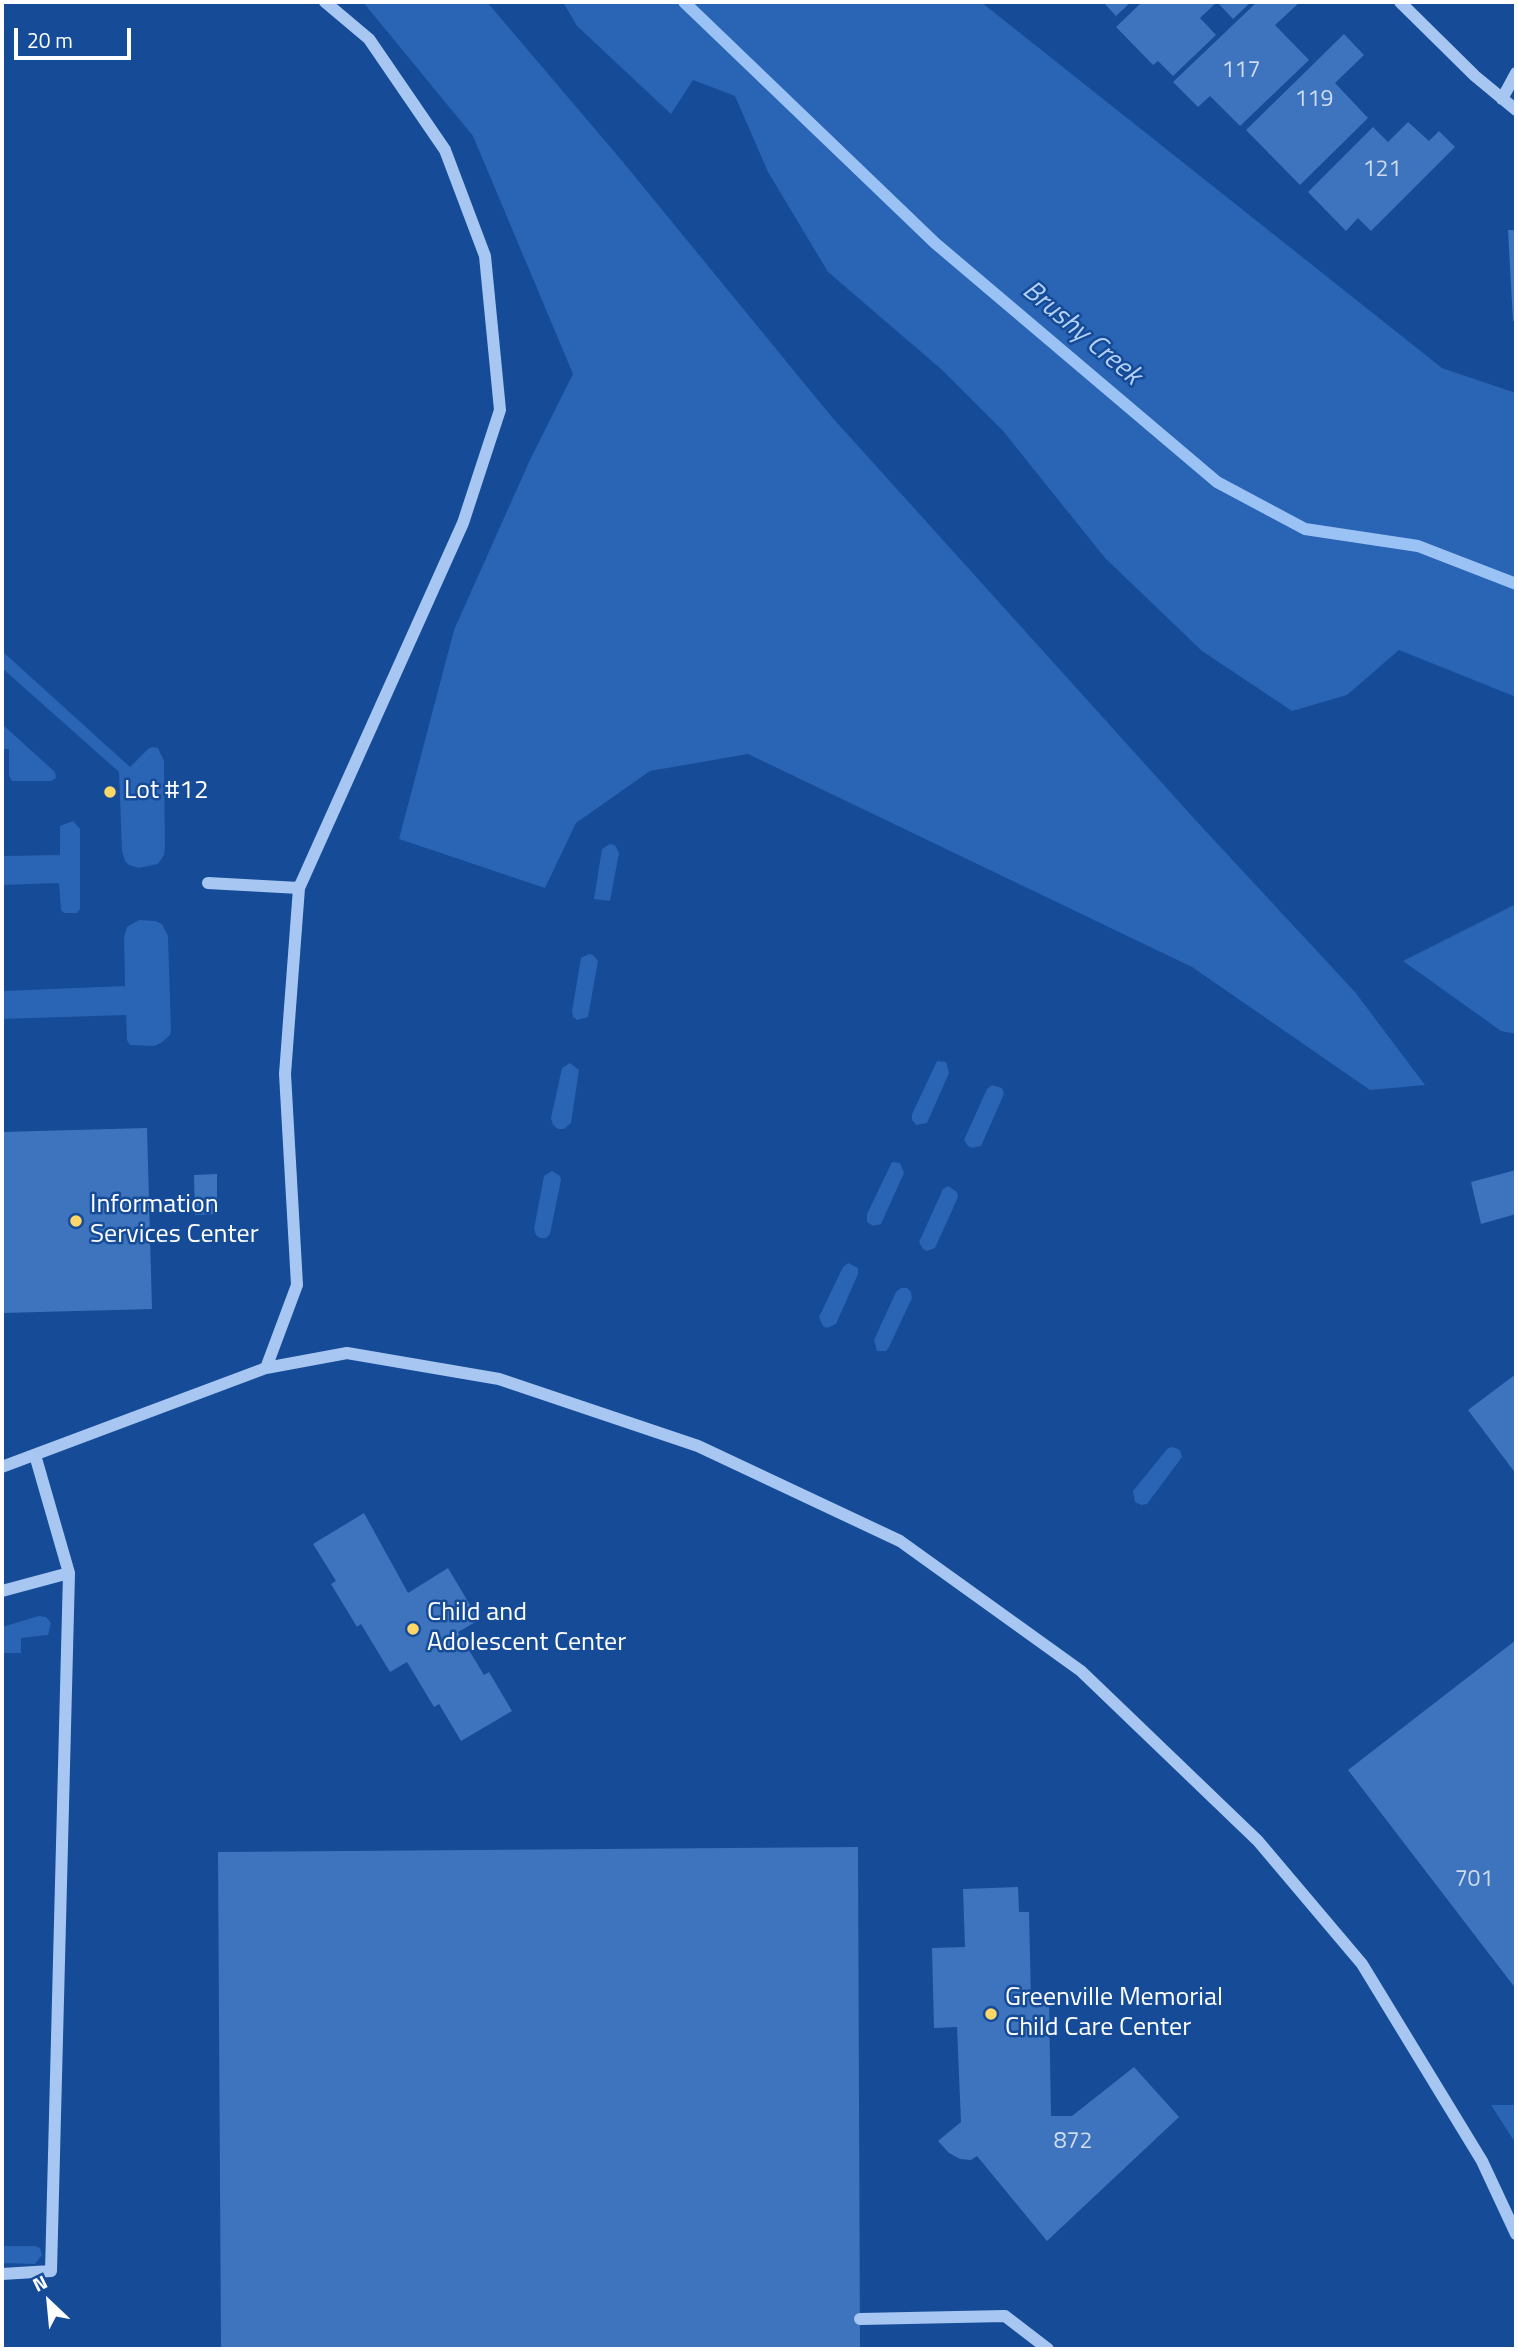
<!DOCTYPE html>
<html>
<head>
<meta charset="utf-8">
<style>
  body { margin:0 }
  #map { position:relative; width:1518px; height:2351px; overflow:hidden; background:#154b97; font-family:"Titillium Web",sans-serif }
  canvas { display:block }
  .frame { position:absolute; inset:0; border:4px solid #fff; pointer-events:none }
  .north { position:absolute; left:14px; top:2267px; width:70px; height:70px; -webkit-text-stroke:5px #154b97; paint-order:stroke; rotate:334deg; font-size:19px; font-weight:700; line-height:28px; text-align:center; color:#fff }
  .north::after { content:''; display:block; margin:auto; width:24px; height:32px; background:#fff; clip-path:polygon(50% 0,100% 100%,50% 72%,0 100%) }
  .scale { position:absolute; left:14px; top:28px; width:117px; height:32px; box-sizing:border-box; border:4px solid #fff; border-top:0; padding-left:9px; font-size:21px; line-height:24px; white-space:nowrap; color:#fff; -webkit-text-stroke:5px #154b97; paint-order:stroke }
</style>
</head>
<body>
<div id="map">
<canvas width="1518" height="2351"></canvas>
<div class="frame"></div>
<div class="north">N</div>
<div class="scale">20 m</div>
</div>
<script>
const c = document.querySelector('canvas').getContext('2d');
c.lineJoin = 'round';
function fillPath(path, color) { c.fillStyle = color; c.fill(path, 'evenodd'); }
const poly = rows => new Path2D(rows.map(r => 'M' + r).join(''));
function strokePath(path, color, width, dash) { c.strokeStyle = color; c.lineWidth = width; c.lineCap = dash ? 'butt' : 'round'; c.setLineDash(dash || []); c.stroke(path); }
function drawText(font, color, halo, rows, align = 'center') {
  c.font = font + ' "Titillium Web",sans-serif'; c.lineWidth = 5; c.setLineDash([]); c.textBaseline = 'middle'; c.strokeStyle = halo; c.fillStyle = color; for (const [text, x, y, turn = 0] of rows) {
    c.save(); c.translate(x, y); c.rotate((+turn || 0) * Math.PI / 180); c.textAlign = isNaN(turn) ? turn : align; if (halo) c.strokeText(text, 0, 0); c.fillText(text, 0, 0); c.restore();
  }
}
const green = poly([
  [363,2,487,2,623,162,831,416,1200,825,1355,992,1425,1085,1370,1090,1192,967,748,754,650,771,576,823,545,888,399,839,454,630,529,462,573,374,473,136],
  [563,2,981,2,1442,368,1516,393,1516,697,1399,650,1347,695,1292,711,1202,651,1105,558,1003,431,941,369,828,272,768,172,735,96,693,80,671,114,577,26],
  [2,651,130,767,148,749,152,747,158,748,164,761,165,848,164,855,158,864,139,868,129,865,125,861,122,851,119,772,2,668],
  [2,724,55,772,56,778,51,781,12,781,9,776,9,749,2,749],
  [73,821,80,829,80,909,77,913,64,913,61,910,59,883,2,885,2,856,60,855,60,826],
  [610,844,615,845,619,853,610,901,594,899,602,849],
  [1516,904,1516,1034,1501,1031,1403,961],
  [139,920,155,921,162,924,168,936,171,1031,170,1035,161,1043,154,1046,130,1045,127,1040,126,1015,2,1019,2,991,125,986,124,937,127,927],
  [589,954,593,955,598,961,588,1017,577,1020,573,1017,572,1011,581,958],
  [937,1061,946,1062,949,1073,927,1123,916,1125,912,1120,912,1114],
  [570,1063,579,1070,571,1123,564,1129,558,1129,553,1125,551,1118,562,1068],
  [992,1085,1002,1088,1004,1094,981,1146,972,1148,968,1146,964,1140,987,1089],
  [892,1162,900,1163,904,1173,881,1224,873,1226,867,1222,867,1214],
  [552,1171,560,1176,561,1180,550,1234,546,1238,540,1238,536,1235,534,1229,544,1176],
  [948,1186,957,1192,958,1197,935,1248,927,1251,923,1249,919,1242,943,1189],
  [848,1263,858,1268,858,1274,836,1324,827,1328,823,1326,819,1317,843,1267],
  [901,1288,907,1288,911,1292,912,1298,889,1347,886,1351,877,1351,874,1340,896,1292],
  [1173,1447,1180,1450,1182,1457,1147,1504,1141,1505,1135,1502,1133,1491,1168,1448],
  [39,1616,46,1617,51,1623,48,1635,21,1638,21,1653,2,1653,2,1627],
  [1491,2105,1516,2105,1516,2144],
  [2,2246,35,2246,40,2248,42,2255,35,2264,2,2263]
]);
const stream = poly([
  [684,2,935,243,1217,482,1305,529,1418,546,1516,584]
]);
const building = poly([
  [1103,2,1131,2,1116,16],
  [1142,2,1251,2,1233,19,1217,2,1200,18,1216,35,1173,76,1158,61,1153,65,1116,27],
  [1257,2,1300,2,1275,25,1309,60,1240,126,1210,96,1198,107,1173,82],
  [1344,34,1364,55,1335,83,1368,118,1300,185,1246,130],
  [1408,122,1429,141,1439,131,1455,147,1371,231,1358,218,1346,231,1308,192,1373,127,1388,142],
  [1508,230,1516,230,1516,321,1513,321],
  [147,1128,152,1309,2,1313,2,1132],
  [1516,1170,1516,1214,1481,1224,1471,1182],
  [217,1174,217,1214,195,1215,194,1175],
  [1516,1374,1516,1474,1468,1410],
  [364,1513,408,1593,448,1568,479,1620,458,1632,484,1675,489,1672,512,1711,461,1741,439,1704,434,1707,407,1662,390,1672,361,1624,357,1627,331,1584,336,1581,313,1544],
  [1516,1640,1516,1989,1348,1770],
  [858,1847,860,2349,221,2349,218,1852],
  [1018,1887,1019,1912,1029,1912,1031,2000,1049,2000,1051,2116,1072,2116,1134,2067,1179,2117,1047,2241,977,2156,971,2160,960,2159,949,2153,938,2141,961,2122,957,2027,934,2028,932,1948,965,1947,963,1889]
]);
const minor = poly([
  [1400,2,1475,76,1516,110],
  [1502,99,1516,73],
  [208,883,299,888,285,1074,297,1285,266,1368],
  [299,888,463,523,500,410,485,256,445,150,369,39,325,2],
  [2,1467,266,1368,347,1353,499,1379,698,1446,900,1541,1081,1671,1258,1841,1362,1964,1482,2161,1516,2234],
  [2,1591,69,1573],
  [2,2274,51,2271,69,1573,35,1455],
  [860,2319,1005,2316,1048,2349]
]);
const markers = [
  [110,792,7,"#ffd768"],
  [76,1221,7,"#ffd768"],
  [413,1629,7,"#ffd768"],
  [991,2014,7,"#ffd768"]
];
const numberNames = [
  ["117",1241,71],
  ["119",1314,100],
  ["121",1382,170],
  ["701",1474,1880],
  ["872",1073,2142]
];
const poiNames = [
  ["Lot #12",124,792],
  ["Information",90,1206],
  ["Services Center",90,1236],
  ["Child and",427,1614],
  ["Adolescent Center",427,1644],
  ["Greenville Memorial",1005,1999],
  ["Child Care Center",1005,2029]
];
const waterNames = [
  ["Brushy Creek",1081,334,40]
];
fillPath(green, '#2964b5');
strokePath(stream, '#9ac2f4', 12);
fillPath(building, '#3e74be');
strokePath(minor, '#a7c7f2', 12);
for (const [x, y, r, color] of markers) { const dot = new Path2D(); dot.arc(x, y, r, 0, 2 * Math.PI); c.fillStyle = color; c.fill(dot); strokePath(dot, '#154b97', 2.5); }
drawText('23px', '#cfdcef', null, numberNames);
drawText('26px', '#fff', '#154b97', poiNames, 'left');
drawText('italic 28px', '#b4d1f8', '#154b97', waterNames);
</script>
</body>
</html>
